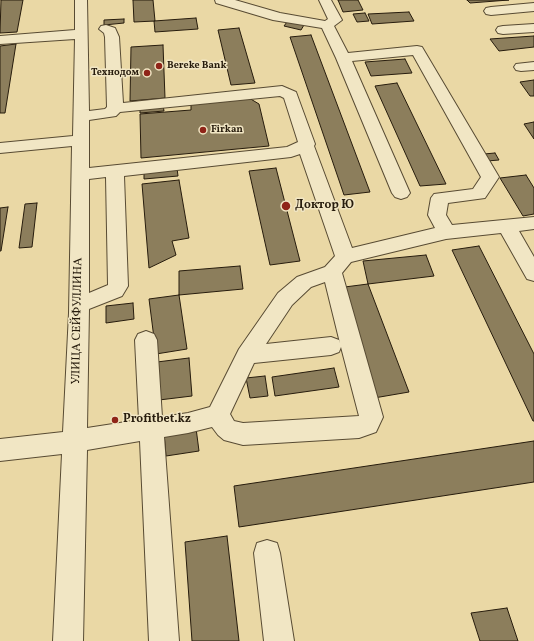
<!DOCTYPE html>
<html>
<head>
<meta charset="utf-8">
<style>
  body { margin:0 }
  canvas { display:block; background:#ead8a5 }
</style>
</head>
<body>
<canvas width="534" height="641"></canvas>
<script>
const c = document.querySelector('canvas').getContext('2d');
c.lineJoin = 'round';
function fillPath(path, color) { c.fillStyle = color; c.fill(path, 'evenodd'); }
const poly = rows => new Path2D(rows.map(r => 'M' + r).join(''));
function strokePath(path, color, width, dash) { c.strokeStyle = color; c.lineWidth = width; c.lineCap = dash ? 'butt' : 'round'; c.setLineDash(dash || []); c.stroke(path); }
function drawText(font, color, halo, rows, align = 'center') {
  c.font = font + ' Vollkorn,serif'; c.lineWidth = 3; c.setLineDash([]); c.textBaseline = 'middle'; c.strokeStyle = halo; c.fillStyle = color; for (const [text, x, y, turn = 0] of rows) {
    c.save(); c.translate(x, y); c.rotate((+turn || 0) * Math.PI / 180); c.textAlign = isNaN(turn) ? turn : align; if (halo) c.strokeText(text, 0, 0); c.fillText(text, 0, 0); c.restore();
  }
}
const building = poly([
  [1,0,23,0,17,32,0,33,1,0],
  [133,0,153,0,155,21,134,22,133,0],
  [338,0,358,0,363,10,343,12,338,0],
  [467,0,509,0,470,3,467,0],
  [409,12,414,21,372,24,368,14,409,12],
  [365,13,369,21,357,22,353,14,365,13],
  [196,18,198,29,155,32,154,21,196,18],
  [124,19,124,23,104,25,104,20,124,19],
  [287,22,304,25,301,30,284,26,287,22],
  [239,28,255,83,231,85,218,30,239,28],
  [311,35,370,192,344,195,290,37,311,35],
  [534,36,534,47,499,51,490,39,534,36],
  [16,44,5,113,0,113,0,46,16,44],
  [163,45,165,98,130,101,131,47,163,45],
  [405,59,412,73,371,76,365,62,405,59],
  [534,80,534,96,530,96,520,82,534,80],
  [397,83,446,184,420,186,375,86,397,83],
  [249,98,259,104,269,146,141,158,140,114,191,110,191,102,249,98],
  [163,105,164,111,140,113,140,107,163,105],
  [534,122,534,139,524,124,534,122],
  [495,153,499,160,487,161,484,154,495,153],
  [177,168,178,176,144,179,144,171,177,168],
  [276,168,300,261,270,265,249,171,276,168],
  [526,175,534,188,534,214,523,216,500,178,526,175],
  [179,180,189,238,172,241,176,255,149,268,142,184,179,180],
  [37,203,32,247,19,248,25,204,37,203],
  [8,207,1,251,0,251,0,208,8,207],
  [479,246,534,354,534,421,533,421,452,250,479,246],
  [426,255,434,276,368,284,363,261,426,255],
  [240,266,243,289,179,295,179,271,240,266],
  [368,284,409,392,374,398,337,288,368,284],
  [179,295,187,349,156,354,149,299,179,295],
  [133,303,134,319,106,323,106,306,133,303],
  [189,358,192,396,159,400,157,362,189,358],
  [334,368,339,387,275,396,272,377,334,368],
  [265,376,268,396,250,398,246,378,265,376],
  [196,428,199,451,166,456,164,433,196,428],
  [534,441,534,482,239,527,234,486,534,441],
  [227,536,239,641,192,641,185,542,227,536],
  [507,608,518,641,480,641,471,613,507,608]
]);
const minor = poly([
  [75,0,87,0,89,111,105,109,107,107,105,37,104,33,99,29,101,26,106,25,115,28,119,37,123,103,282,86,296,92,315,144,314,146,352,248,435,228,428,215,431,198,434,194,473,189,481,177,413,55,352,61,410,193,407,197,401,199,395,197,392,193,336,58,322,28,273,20,216,3,215,0,235,0,280,13,325,21,328,19,319,0,331,0,342,20,334,26,348,53,417,46,422,47,499,177,485,198,448,203,446,215,452,225,534,217,534,229,519,231,534,257,534,281,527,279,501,233,446,239,351,262,342,273,383,417,376,432,359,438,243,445,224,440,218,435,212,427,188,433,164,437,179,641,149,641,140,441,87,450,83,641,53,641,62,454,0,461,0,439,63,432,69,313,72,146,0,153,0,143,73,136,75,39,0,44,0,36,75,30,75,0],
  [280,96,284,98,298,142,287,147,89,168,89,120,116,116,120,112,280,96],
  [300,154,335,256,325,267,297,277,278,293,239,349,210,407,188,413,162,417,157,340,154,334,146,331,138,334,135,340,139,420,87,428,89,309,122,296,128,286,124,176,291,157,300,154],
  [106,177,108,285,89,293,89,179,106,177],
  [325,282,340,343,339,340,331,337,266,344,292,305,311,287,325,282],
  [341,347,359,416,243,423,234,421,230,414,254,363,331,355,339,352,341,347],
  [534,3,534,11,491,15,486,14,484,11,486,8,491,7,534,3],
  [534,24,534,32,503,34,498,33,496,30,498,27,503,26,534,24],
  [534,62,534,70,521,71,516,70,514,67,516,64,534,62],
  [267,540,277,543,280,553,294,641,264,641,254,553,257,543,267,540]
]);
const markers = [
  [159,66,4,"#8f2418"],
  [147,73,4,"#8f2418"],
  [203,130,4,"#8f2418"],
  [286,206,5,"#8f2418"],
  [115,420,4,"#8f2418"]
];
const farPoinames = [
  ["Bereke Bank",167,66],
  ["Технодом",139,73,"right"],
  ["Firkan",211,130]
];
const poiNames = [
  ["Доктор Ю",295,206],
  ["Profitbet.kz",123,420]
];
const streetNames = [
  ["УЛИЦА СЕЙФУЛЛИНА",78,321,-89]
];
fillPath(building, '#8c7e5c');
strokePath(building, '#271c0d', 1);
strokePath(minor, '#584b33', 2);
fillPath(minor, '#f1e6c4');
for (const [x, y, r, color] of markers) { const dot = new Path2D(); dot.arc(x, y, r, 0, 2 * Math.PI); c.fillStyle = color; c.fill(dot); strokePath(dot, '#f1e6c4', 1.5); }
drawText('bold 10px', '#271c0d', '#f1e6c4', farPoinames, 'left');
drawText('bold 12px', '#271c0d', '#f1e6c4', poiNames, 'left');
drawText('12px', '#271c0d', '#f1e6c4', streetNames);
</script>
</body>
</html>
